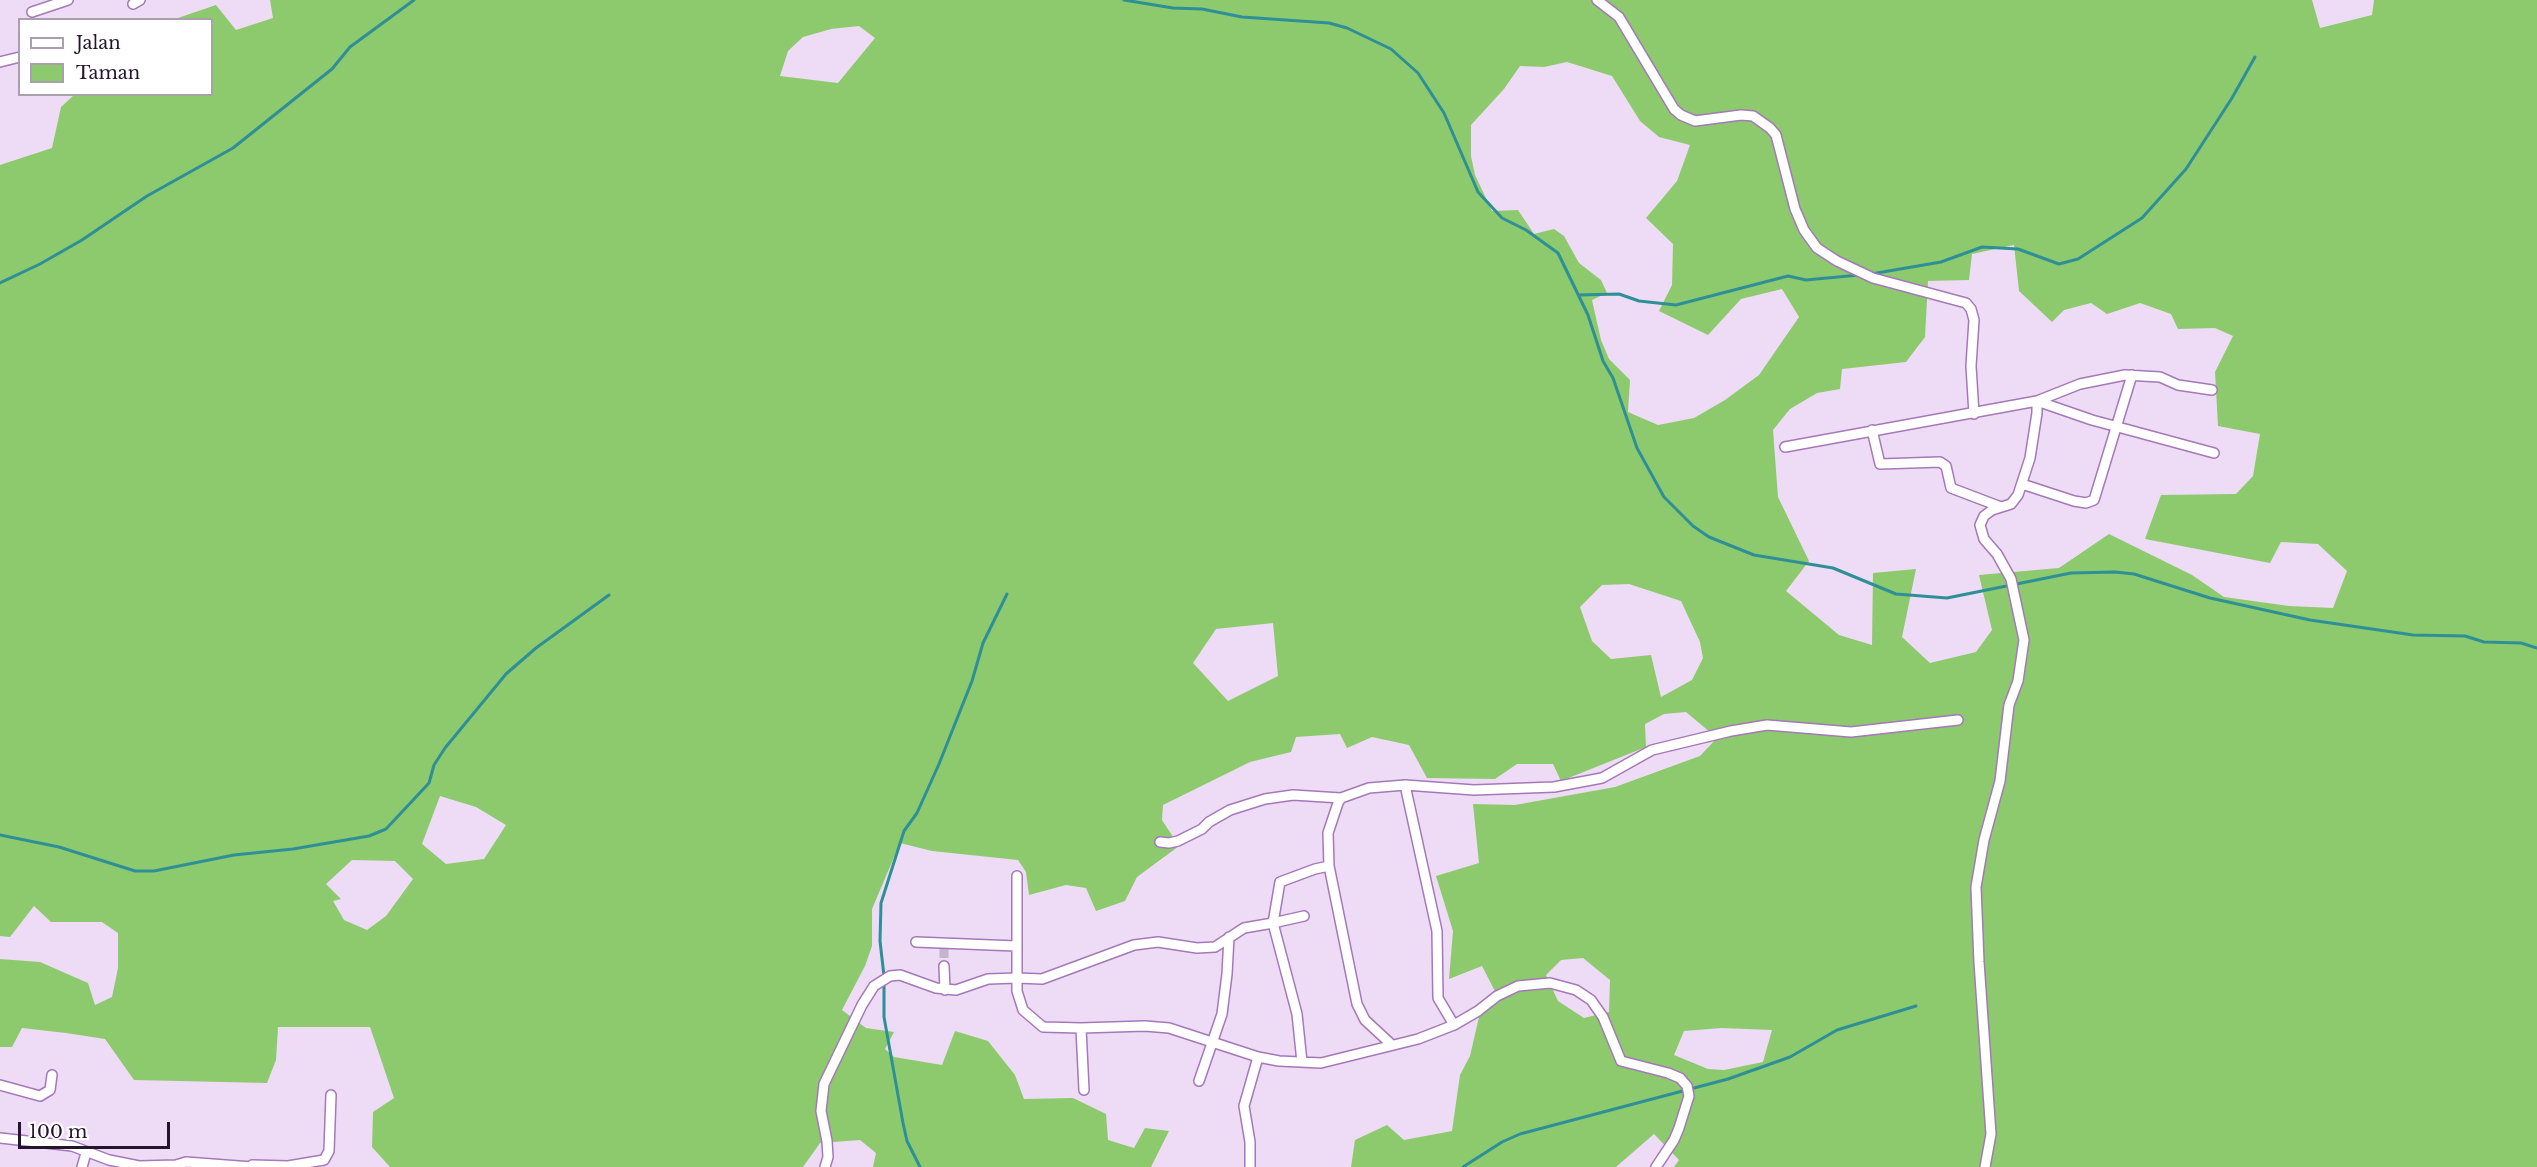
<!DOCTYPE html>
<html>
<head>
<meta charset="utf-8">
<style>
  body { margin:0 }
  #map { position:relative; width:2537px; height:1167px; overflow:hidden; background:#eedbf6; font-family:"Libre Baskerville",serif }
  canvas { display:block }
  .legend { position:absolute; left:18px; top:18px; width:195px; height:78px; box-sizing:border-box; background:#fff; border:2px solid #a8a1ab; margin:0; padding:8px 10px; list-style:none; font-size:18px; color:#25142d }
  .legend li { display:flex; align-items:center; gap:12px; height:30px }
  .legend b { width:30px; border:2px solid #a8a1ab }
  .scale { position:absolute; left:18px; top:1122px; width:152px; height:27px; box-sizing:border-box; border:3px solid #25142d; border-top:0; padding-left:8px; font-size:18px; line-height:21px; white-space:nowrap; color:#25142d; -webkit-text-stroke:4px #fff; paint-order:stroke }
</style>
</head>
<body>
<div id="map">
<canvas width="2537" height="1167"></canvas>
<ul class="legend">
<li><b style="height:8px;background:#fff"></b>Jalan</li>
<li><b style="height:16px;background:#8dca6d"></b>Taman</li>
</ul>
<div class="scale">100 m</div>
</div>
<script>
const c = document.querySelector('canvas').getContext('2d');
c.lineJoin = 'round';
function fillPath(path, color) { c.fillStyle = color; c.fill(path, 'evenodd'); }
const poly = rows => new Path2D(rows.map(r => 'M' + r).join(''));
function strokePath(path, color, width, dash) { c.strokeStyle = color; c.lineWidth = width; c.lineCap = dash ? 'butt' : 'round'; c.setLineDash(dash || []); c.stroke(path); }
const green = poly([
  [270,0,2312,0,2320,28,2372,15,2374,0,2537,0,2537,1167,1674,1167,1679,1160,1654,1134,1616,1167,1351,1167,1355,1140,1387,1125,1404,1140,1452,1131,1460,1075,1470,1056,1479,1017,1500,1001,1482,966,1449,979,1453,931,1436,876,1479,863,1473,804,1515,805,1615,787,1700,756,1717,738,1686,712,1664,714,1645,724,1646,747,1561,781,1553,764,1517,764,1495,779,1427,778,1409,745,1372,737,1347,748,1340,734,1296,737,1291,752,1250,762,1163,805,1162,820,1179,846,1137,877,1125,901,1096,911,1086,888,1066,885,1029,895,1026,872,1018,860,932,851,900,843,872,909,872,946,865,966,842,1010,866,1028,894,1032,885,1049,894,1057,942,1065,955,1031,988,1041,1015,1075,1024,1099,1073,1098,1106,1114,1108,1140,1134,1148,1145,1128,1169,1131,1151,1167,873,1167,876,1153,860,1140,820,1143,803,1167,390,1167,372,1147,373,1112,394,1098,370,1027,278,1027,276,1060,267,1083,134,1080,105,1039,66,1033,22,1028,12,1047,0,1047,0,959,40,962,88,983,95,1005,112,997,118,968,118,933,102,922,51,922,34,906,10,937,0,936,0,165,52,148,61,107,74,95,212,94,212,20,175,19,216,5,236,30,273,18],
  [859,26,875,38,838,83,780,76,788,51,803,37,831,29],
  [1567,62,1612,76,1640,121,1659,137,1690,145,1677,181,1646,218,1673,244,1672,285,1659,311,1708,335,1741,299,1782,289,1799,317,1759,375,1725,400,1694,418,1658,425,1628,412,1630,380,1609,359,1601,340,1592,300,1607,293,1601,280,1579,263,1564,236,1554,229,1534,234,1518,210,1492,211,1475,175,1471,156,1471,125,1504,89,1520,66,1544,67],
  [2014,245,2019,291,2052,322,2064,310,2091,303,2107,314,2140,303,2171,314,2178,329,2215,328,2233,336,2215,372,2218,426,2260,434,2253,476,2236,494,2161,495,2145,539,2270,563,2281,542,2318,544,2347,571,2333,608,2289,606,2224,597,2192,575,2109,534,2059,568,1979,575,1992,630,1976,652,1930,663,1902,637,1916,569,1873,573,1872,645,1839,635,1786,591,1809,561,1778,497,1773,430,1790,409,1817,393,1840,389,1842,369,1906,362,1925,337,1928,281,1969,280,1972,254],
  [1629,584,1681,601,1700,642,1703,658,1692,680,1661,697,1651,655,1611,659,1592,641,1580,607,1602,585],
  [1273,623,1278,676,1228,701,1193,663,1216,629],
  [440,796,476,807,506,825,484,859,446,864,422,844],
  [352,860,395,861,413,879,386,916,367,930,344,920,333,901,341,899,326,884],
  [1583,958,1610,980,1609,1012,1584,1018,1558,1001,1546,975,1561,960],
  [1721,1028,1772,1030,1763,1062,1724,1070,1708,1069,1674,1055,1684,1031]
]);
const stream = poly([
  [1124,0,1173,8,1202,9,1242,17,1329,23,1347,28,1391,49,1418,73,1444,113,1478,192,1502,218,1526,230,1558,253,1588,315,1603,361,1613,378,1637,448,1664,497,1693,526,1709,537,1754,555,1833,568,1896,594,1947,598,2071,573,2115,572,2134,574,2210,598,2310,620,2413,635,2465,636,2484,642,2521,643,2537,648],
  [1871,274,1941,262,1982,247,2018,249,2059,264,2078,259,2142,218,2186,169,2232,98,2255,57],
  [0,283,40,264,82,240,147,196,233,148,332,69,350,47,414,0],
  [1579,295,1619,294,1639,301,1676,305,1788,276,1806,280,1859,275],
  [0,835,59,847,135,871,154,871,234,855,293,849,369,836,386,829,429,783,434,765,445,748,506,674,536,648,609,595],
  [884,976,880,941,881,903,904,831,917,813,939,764,972,681,983,643,1007,594],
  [884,983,884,1017,903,1123,907,1141,920,1167],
  [1463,1167,1502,1142,1520,1134,1728,1079,1790,1057,1837,1030,1916,1006]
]);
const streetTunnel = poly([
  [944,949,944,966]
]);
const street = poly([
  [1597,0,1619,17,1674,109,1681,115,1695,121,1741,115,1753,116,1770,128,1776,135,1795,209,1804,230,1817,248,1837,261,1873,278,1966,303,1971,309,1974,320,1971,366,1974,414],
  [133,4,140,0],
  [32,12,68,0],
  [0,62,20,57],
  [2037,401,2092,420,2214,453],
  [2037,401,2080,384,2125,375,2160,377,2178,385,2212,390],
  [1872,430,1880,464,1940,462,1946,466,1951,488,2001,507],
  [1785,447,2037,401,2037,413,2030,458,2018,495,2011,504,1992,510,1984,516,1980,525,1984,539,1997,554,2011,579,2024,640,2018,681,2009,705,2000,781,1984,840,1976,887,1979,962,1990,1120,1991,1134,1985,1167],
  [2022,484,2074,501,2086,503,2094,500,2132,375],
  [1405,785,1437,931,1438,998,1454,1025],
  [1160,842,1169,843,1178,841,1202,829,1209,822,1230,810,1265,799,1293,795,1341,798],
  [1329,866,1357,1004,1365,1020,1392,1045],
  [1017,876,1017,978,1042,979,1134,945,1158,942,1197,948,1215,947,1244,928,1273,923,1280,882,1315,869,1329,866,1328,833,1338,803,1341,798,1369,788,1405,785,1474,790,1554,787,1602,778,1652,750,1731,731,1767,725,1851,732,1958,720],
  [916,942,1016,946],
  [944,966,945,990],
  [1081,1028,1084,1090],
  [1302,1062,1297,1014,1273,923,1304,916],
  [1199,1081,1222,1014,1227,974,1229,937],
  [0,1085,40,1096,50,1090,52,1075],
  [0,1138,72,1146,109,1160,139,1166,176,1165,186,1162,252,1167],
  [252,1165,288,1166,324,1160,329,1151,331,1095],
  [82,1167,86,1153],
  [825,1167,828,1157,827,1141,821,1111,824,1084,862,1005,874,986,890,976,900,975,936,988,956,990,988,979,1017,978,1017,991,1023,1010,1043,1027,1081,1028,1145,1026,1169,1028,1258,1057,1279,1061,1321,1063,1418,1039,1454,1025,1478,1011,1497,996,1518,986,1550,983,1576,990,1591,1000,1603,1017,1621,1061,1668,1073,1680,1078,1687,1086,1689,1096,1679,1128,1674,1140,1656,1167],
  [1250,1167,1250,1142,1244,1106,1258,1057]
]);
fillPath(green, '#8dca6d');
strokePath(stream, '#2f8f97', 3);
strokePath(streetTunnel, '#c6b3ce', 9, [9, 4.5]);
strokePath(street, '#a578b8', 12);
strokePath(street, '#fff', 9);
</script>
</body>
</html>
